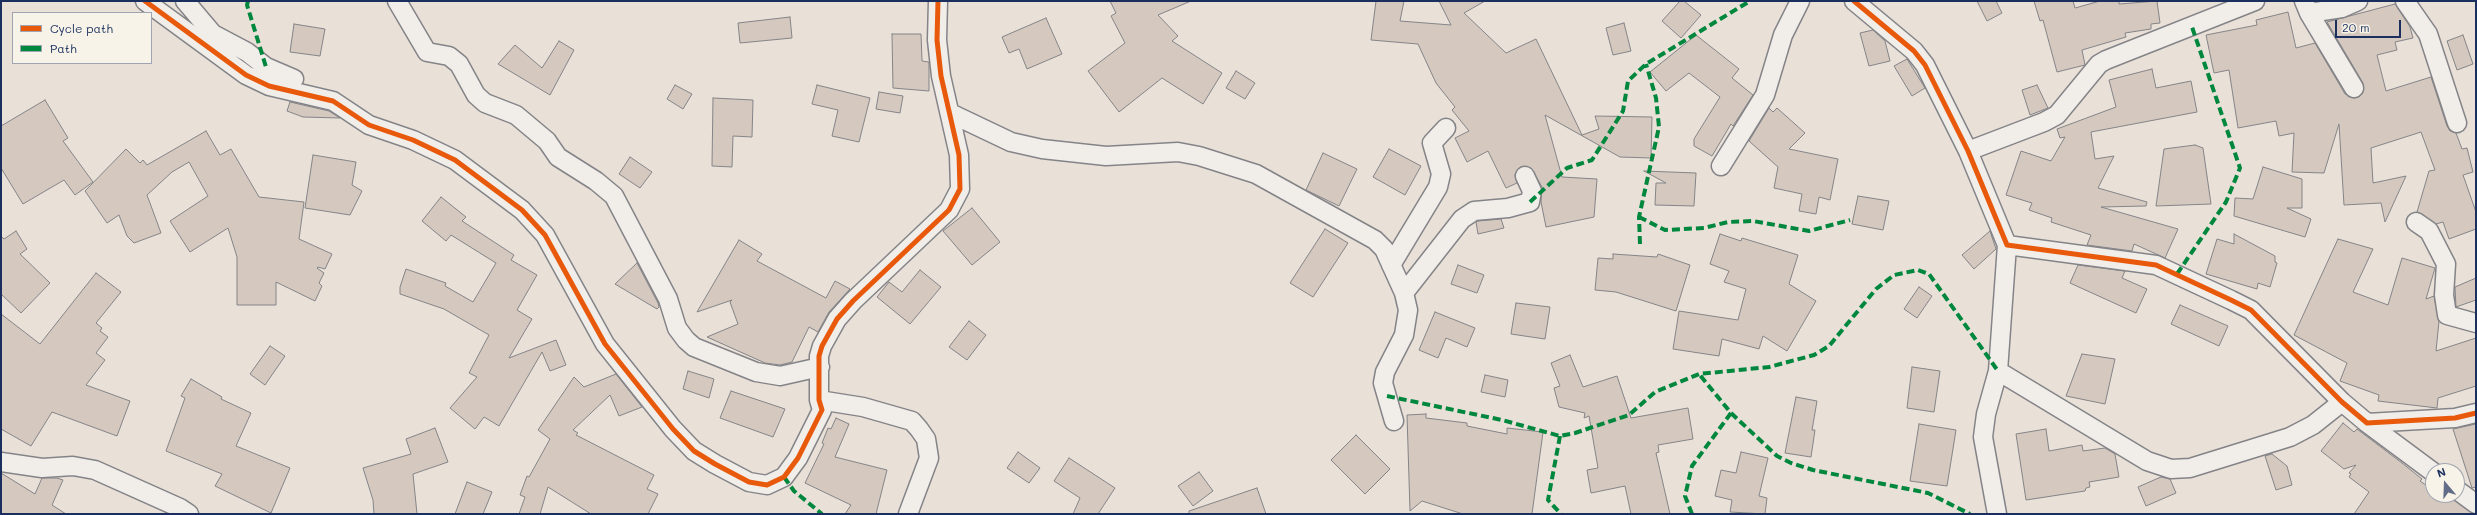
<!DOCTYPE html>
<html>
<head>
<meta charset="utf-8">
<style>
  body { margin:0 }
  #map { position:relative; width:2477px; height:515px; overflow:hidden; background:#e9e0d7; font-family:Mali,sans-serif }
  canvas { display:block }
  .frame { position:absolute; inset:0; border:2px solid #1b2f5e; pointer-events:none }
  .legend { position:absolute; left:12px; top:12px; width:140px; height:52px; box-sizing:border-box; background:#f7f3e8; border:1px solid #9fa5b1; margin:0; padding:5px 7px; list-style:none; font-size:12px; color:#1b2f5e }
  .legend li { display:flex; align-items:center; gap:8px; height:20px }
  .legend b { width:20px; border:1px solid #9fa5b1 }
  .north { position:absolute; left:2425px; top:463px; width:40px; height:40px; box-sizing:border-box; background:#f7f3e8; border:1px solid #9fa5b1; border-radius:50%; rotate:341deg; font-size:11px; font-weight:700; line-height:16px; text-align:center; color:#1b2f5e }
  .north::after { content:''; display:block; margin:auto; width:14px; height:18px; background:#636d88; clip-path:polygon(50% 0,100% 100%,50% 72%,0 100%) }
  .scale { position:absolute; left:2335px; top:20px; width:66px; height:18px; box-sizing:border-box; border:2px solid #1b2f5e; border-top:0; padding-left:5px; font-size:12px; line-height:14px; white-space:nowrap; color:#1b2f5e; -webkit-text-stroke:3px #f7f3e8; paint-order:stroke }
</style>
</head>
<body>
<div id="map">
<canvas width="2477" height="515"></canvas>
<div class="frame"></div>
<ul class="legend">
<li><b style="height:5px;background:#e8590c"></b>Cycle path</li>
<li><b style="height:5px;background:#00873e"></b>Path</li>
</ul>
<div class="north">N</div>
<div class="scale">20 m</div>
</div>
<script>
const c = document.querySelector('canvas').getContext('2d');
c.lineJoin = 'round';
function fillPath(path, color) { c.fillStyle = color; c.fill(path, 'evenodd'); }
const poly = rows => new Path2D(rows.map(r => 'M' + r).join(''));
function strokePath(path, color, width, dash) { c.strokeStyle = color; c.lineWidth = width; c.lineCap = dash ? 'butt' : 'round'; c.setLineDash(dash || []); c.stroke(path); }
const building = poly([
  [1110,1,1191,1,1158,15,1178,36,1172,41,1222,73,1203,104,1162,78,1119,112,1088,71,1125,43,1111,16,1116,13,1110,1],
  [1376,1,1404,1,1400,21,1451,25,1439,1,1485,1,1464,13,1506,53,1536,39,1582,135,1599,129,1595,116,1652,117,1651,158,1620,157,1545,115,1562,177,1597,179,1594,217,1546,227,1541,202,1542,187,1531,168,1520,167,1515,175,1517,183,1506,188,1488,151,1467,162,1455,138,1469,131,1452,110,1455,107,1436,83,1418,44,1371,40,1376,1],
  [1680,1,1684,1,1701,15,1681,38,1662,21,1680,1],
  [1977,1,1996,1,2002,13,1987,21,1977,1],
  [2034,1,2073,1,2075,8,2100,1,2119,1,2119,4,2157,1,2160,23,2151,24,2151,29,2125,33,2126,37,2082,50,2085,65,2057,72,2043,20,2040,21,2034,1],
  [2395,4,2410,27,2413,38,2395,42,2397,50,2377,55,2386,91,2431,77,2447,126,2450,131,2456,133,2462,149,2467,148,2473,172,2463,175,2476,212,2476,229,2449,239,2443,222,2436,224,2417,212,2429,171,2435,170,2421,132,2371,148,2373,183,2406,176,2385,222,2381,203,2344,205,2339,124,2324,173,2292,172,2294,133,2279,136,2276,121,2238,128,2229,70,2214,73,2206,35,2257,25,2256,20,2288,12,2296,48,2315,43,2345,94,2354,98,2359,97,2363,93,2363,83,2327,22,2395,4],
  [790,17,792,38,740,43,738,23,790,17],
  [1046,18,1062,54,1027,69,1019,49,1009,53,1002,37,1046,18],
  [1624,23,1631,51,1613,55,1606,28,1624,23],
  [294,24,325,29,320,56,290,52,294,24],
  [1873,30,1885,41,1890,61,1869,66,1860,33,1873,30],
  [892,34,921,34,922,61,929,62,929,91,893,88,892,34],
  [1696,35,1739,69,1732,78,1753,95,1733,126,1731,124,1712,156,1694,146,1694,139,1720,97,1689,73,1666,91,1650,72,1696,35],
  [2463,35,2473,64,2457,70,2447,41,2463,35],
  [559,41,574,50,550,95,498,64,515,45,542,68,559,41],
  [1907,59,1925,88,1912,96,1894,66,1907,59],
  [2152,69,2156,88,2191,81,2197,112,2091,132,2095,159,2114,156,2098,188,2147,202,2146,206,2101,207,2178,229,2165,258,2134,244,2132,251,2087,245,2091,235,2051,222,2052,218,2029,210,2032,203,2006,195,2021,151,2051,161,2065,137,2060,138,2057,129,2116,107,2109,80,2152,69],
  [1236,71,1255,83,1245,99,1226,88,1236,71],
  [675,85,692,94,683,109,667,99,675,85],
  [817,85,870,98,859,142,832,136,838,110,812,104,817,85],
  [2037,85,2048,108,2030,115,2022,90,2037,85],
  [879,92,903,96,900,113,876,109,879,92],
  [713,98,753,100,752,137,733,136,732,167,712,166,713,98],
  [45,100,68,138,63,141,93,182,75,195,64,180,23,204,1,168,1,126,45,100],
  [290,102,329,111,340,118,303,117,287,111,290,102],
  [1769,108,1773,112,1777,108,1805,133,1789,149,1838,159,1830,200,1819,197,1816,214,1799,211,1802,194,1774,188,1778,167,1749,141,1769,108],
  [206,131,220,155,231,149,259,197,304,202,299,239,332,254,325,269,318,267,317,268,324,273,319,283,322,286,315,301,276,282,276,305,237,305,237,257,228,228,190,252,170,221,208,196,189,162,172,172,147,195,161,233,134,243,127,236,119,215,107,223,85,191,126,149,140,163,143,160,147,165,206,131],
  [2195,145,2203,148,2211,204,2156,206,2164,149,2195,145],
  [1389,149,1421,166,1405,195,1373,177,1389,149],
  [1323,153,1357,169,1339,206,1306,190,1323,153],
  [313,155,356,162,352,185,362,191,350,215,305,208,313,155],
  [630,157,652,172,640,188,619,174,630,157],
  [2263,167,2302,179,2302,208,2287,208,2311,219,2305,237,2234,216,2235,198,2253,199,2263,167],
  [1644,171,1696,173,1694,206,1655,205,1656,183,1666,183,1644,171],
  [1858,196,1889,201,1883,230,1852,224,1858,196],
  [441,197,466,217,462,221,514,255,511,260,537,275,517,310,532,319,509,358,556,340,566,365,550,371,542,352,499,426,484,417,475,429,450,408,477,377,469,373,489,335,444,309,400,294,400,287,406,269,446,283,445,286,473,302,496,263,451,235,446,241,422,221,441,197],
  [972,208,1000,242,972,265,943,231,972,208],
  [1501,219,1504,228,1478,234,1476,222,1478,221,1501,219],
  [1325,229,1348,243,1313,297,1290,283,1325,229],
  [16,231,27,249,20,254,50,283,21,313,1,294,1,236,4,239,16,231],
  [1990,231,1996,249,1974,269,1962,255,1990,231],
  [1720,234,1741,241,1742,238,1798,255,1789,284,1816,301,1787,351,1763,336,1759,349,1722,339,1719,356,1673,349,1679,311,1738,320,1746,289,1724,282,1729,271,1710,264,1720,234],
  [2234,234,2275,256,2275,262,2277,263,2270,287,2258,283,2257,289,2206,274,2217,239,2234,244,2234,234],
  [2338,239,2373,249,2353,292,2388,305,2402,258,2435,268,2426,299,2434,296,2439,321,2436,351,2476,338,2476,386,2438,398,2437,408,2378,401,2379,395,2340,381,2347,363,2294,335,2338,239],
  [739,240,762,254,757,261,826,298,835,281,850,289,829,312,818,332,809,327,792,362,780,365,765,363,707,337,738,324,730,302,732,300,697,312,739,240],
  [1613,254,1657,257,1658,254,1690,265,1676,311,1616,292,1595,290,1598,258,1613,259,1613,254],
  [637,263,658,303,659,307,657,309,615,284,637,263],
  [1458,265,1484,275,1477,293,1451,284,1458,265],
  [2078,265,2125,271,2122,278,2147,289,2136,313,2070,283,2078,265],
  [920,270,941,287,910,324,877,297,889,282,902,292,920,270],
  [96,273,121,292,96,323,102,328,100,331,108,337,96,353,105,360,86,385,130,401,117,436,52,412,31,446,1,429,1,314,40,344,96,273],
  [2476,278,2476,300,2456,307,2455,287,2476,278],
  [1919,287,1932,296,1917,318,1904,309,1919,287],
  [1516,303,1550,307,1545,339,1511,334,1516,303],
  [2180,305,2228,326,2219,346,2171,324,2180,305],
  [1435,312,1475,328,1467,347,1446,338,1438,358,1419,350,1435,312],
  [969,321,986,335,967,360,949,347,969,321],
  [270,346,285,356,265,385,250,374,270,346],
  [2082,354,2115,359,2105,404,2066,396,2082,354],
  [1570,355,1583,387,1617,376,1631,418,1688,408,1693,439,1658,445,1659,452,1656,453,1670,514,1631,514,1625,486,1591,493,1587,470,1598,468,1589,416,1584,418,1585,413,1559,407,1554,388,1560,386,1551,363,1570,355],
  [1912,367,1940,371,1934,412,1907,408,1912,367],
  [688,371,714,379,709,398,683,389,688,371],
  [616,374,642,407,619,416,610,395,573,430,578,433,576,435,654,475,647,489,658,494,648,514,591,514,548,487,540,514,519,514,525,497,520,495,527,476,529,477,550,439,538,430,574,377,584,387,616,374],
  [1485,375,1508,380,1505,397,1481,392,1485,375],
  [191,379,222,397,221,399,251,413,236,446,290,468,271,513,215,486,222,474,166,451,185,398,181,396,191,379],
  [731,391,785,409,773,437,720,418,731,391],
  [1796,397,1817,401,1812,430,1815,430,1811,457,1785,453,1796,397],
  [1426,414,1426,418,1467,423,1467,426,1507,434,1507,428,1543,432,1532,514,1463,514,1422,501,1410,511,1407,415,1426,414],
  [836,418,849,424,835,457,887,470,876,514,845,514,851,505,805,483,824,444,822,443,828,428,831,429,836,418],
  [2343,423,2354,432,2357,429,2402,463,2422,479,2420,481,2433,490,2433,495,2448,495,2474,514,2354,514,2369,492,2349,477,2351,474,2349,473,2356,465,2344,469,2321,451,2343,423],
  [1919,424,1956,430,1947,486,1910,481,1919,424],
  [2476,424,2476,487,2472,488,2453,429,2476,424],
  [435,428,448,462,413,474,417,514,374,514,373,500,363,468,411,454,406,439,435,428],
  [2046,429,2049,451,2082,445,2083,451,2105,448,2115,454,2119,477,2089,482,2090,487,2086,488,2085,491,2026,500,2016,434,2046,429],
  [1356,435,1390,469,1365,494,1331,460,1356,435],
  [1018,452,1040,468,1029,483,1007,468,1018,452],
  [1741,452,1768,458,1759,496,1767,498,1765,514,1730,512,1732,500,1715,496,1721,470,1736,473,1741,452],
  [2272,454,2287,466,2292,485,2276,490,2265,456,2272,454],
  [1069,458,1115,488,1098,514,1073,514,1080,498,1054,481,1069,458],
  [1199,472,1213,491,1193,506,1178,486,1199,472],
  [1,473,35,494,42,478,57,478,63,480,52,505,66,514,1,514,1,473],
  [2161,477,2170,479,2176,493,2146,506,2138,487,2161,477],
  [467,482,492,492,483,514,455,514,467,482],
  [1257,488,1266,514,1189,514,1189,511,1257,488]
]);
const minor = poly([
  [145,1,246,75,269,86,333,101,369,125,413,140,455,160,522,210,545,235,605,344,673,429,694,451,715,464,749,482,767,485,784,477,798,458,822,410,819,400,819,356,822,346,837,319,853,301,949,210,960,189,959,155,941,76,937,40,938,1],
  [185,1,213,34,247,52,266,67,294,79],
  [397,1,427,52,449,56,459,64,476,95,485,103,516,115,547,141,558,157,596,181,614,196,668,299,677,328,686,340,694,347,756,372,780,376,820,367],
  [1854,1,1914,51,1925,65,1968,151,2007,245,2156,265,2231,300,2251,310,2342,402,2367,423,2455,418,2476,413],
  [2304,1,2309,13,2342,8,2358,1],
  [2405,1,2428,34,2457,123],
  [2309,13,2354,88],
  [950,113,1011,142,1042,149,1106,156,1178,152,1199,156,1256,174,1375,240,1384,249,1404,293,1408,310,1404,335,1385,372,1383,383,1394,421],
  [1968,151,2044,122,2057,115,2099,64,2106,60,2255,1],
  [1721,166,1765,95,1783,35,1800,1],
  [2416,222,2429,231,2446,264,2444,295,2447,315,2476,323],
  [2007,245,1998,371,2147,461,2171,469,2190,468,2290,437,2313,425,2342,402],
  [1391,265,1438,187,1441,174,1432,143,1446,128],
  [1404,293,1462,219,1474,211,1508,208,1530,202,1532,191,1525,176],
  [819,400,863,407,912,421,919,429,926,439,929,458,908,514],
  [2367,423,2433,472],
  [1,462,42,468,73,466,95,470,180,508,189,514],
  [2457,490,2476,504],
  [1997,514,1983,437,1986,414,1998,371]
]);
const quiet = poly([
  [248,1,247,5,266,67],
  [1530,202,1567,168,1592,160,1623,111,1628,81,1646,64,1750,1],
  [1639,217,1665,230,1704,228,1728,222,1753,221,1809,231,1850,220],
  [1640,244,1639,217,1659,127,1656,98,1646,64],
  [2177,274,2226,202,2240,168,2192,27],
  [1387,396,1502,420,1560,436,1575,433,1629,415,1655,392,1699,374,1769,367,1814,355,1829,346,1876,289,1894,275,1918,270,1929,274,1998,371],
  [1731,413,1777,456,1791,463,1813,470,1928,493,1970,514],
  [1560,436,1548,500,1561,514],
  [784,477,794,491,822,514],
  [1692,514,1685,496,1692,466,1731,413,1699,374]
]);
const cycleway = poly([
  [145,1,246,75,269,86,333,101,369,125,413,140,455,160,522,210,545,235,605,344,673,429,694,451,715,464,749,482,767,485,784,477,798,458,822,410,819,400,819,356,822,346,837,319,853,301,949,210,960,189,959,155,941,76,937,40,938,1],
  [1854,1,1914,51,1925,65,1968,151,2007,245,2156,265,2231,300,2251,310,2342,402,2367,423,2455,418,2476,413]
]);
fillPath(building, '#d4c8bf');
strokePath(building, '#848488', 1);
strokePath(minor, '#848488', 21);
strokePath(minor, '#f1eeea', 18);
strokePath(quiet, '#00873e', 4, [8, 4]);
strokePath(cycleway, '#e8590c', 5);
</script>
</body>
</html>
